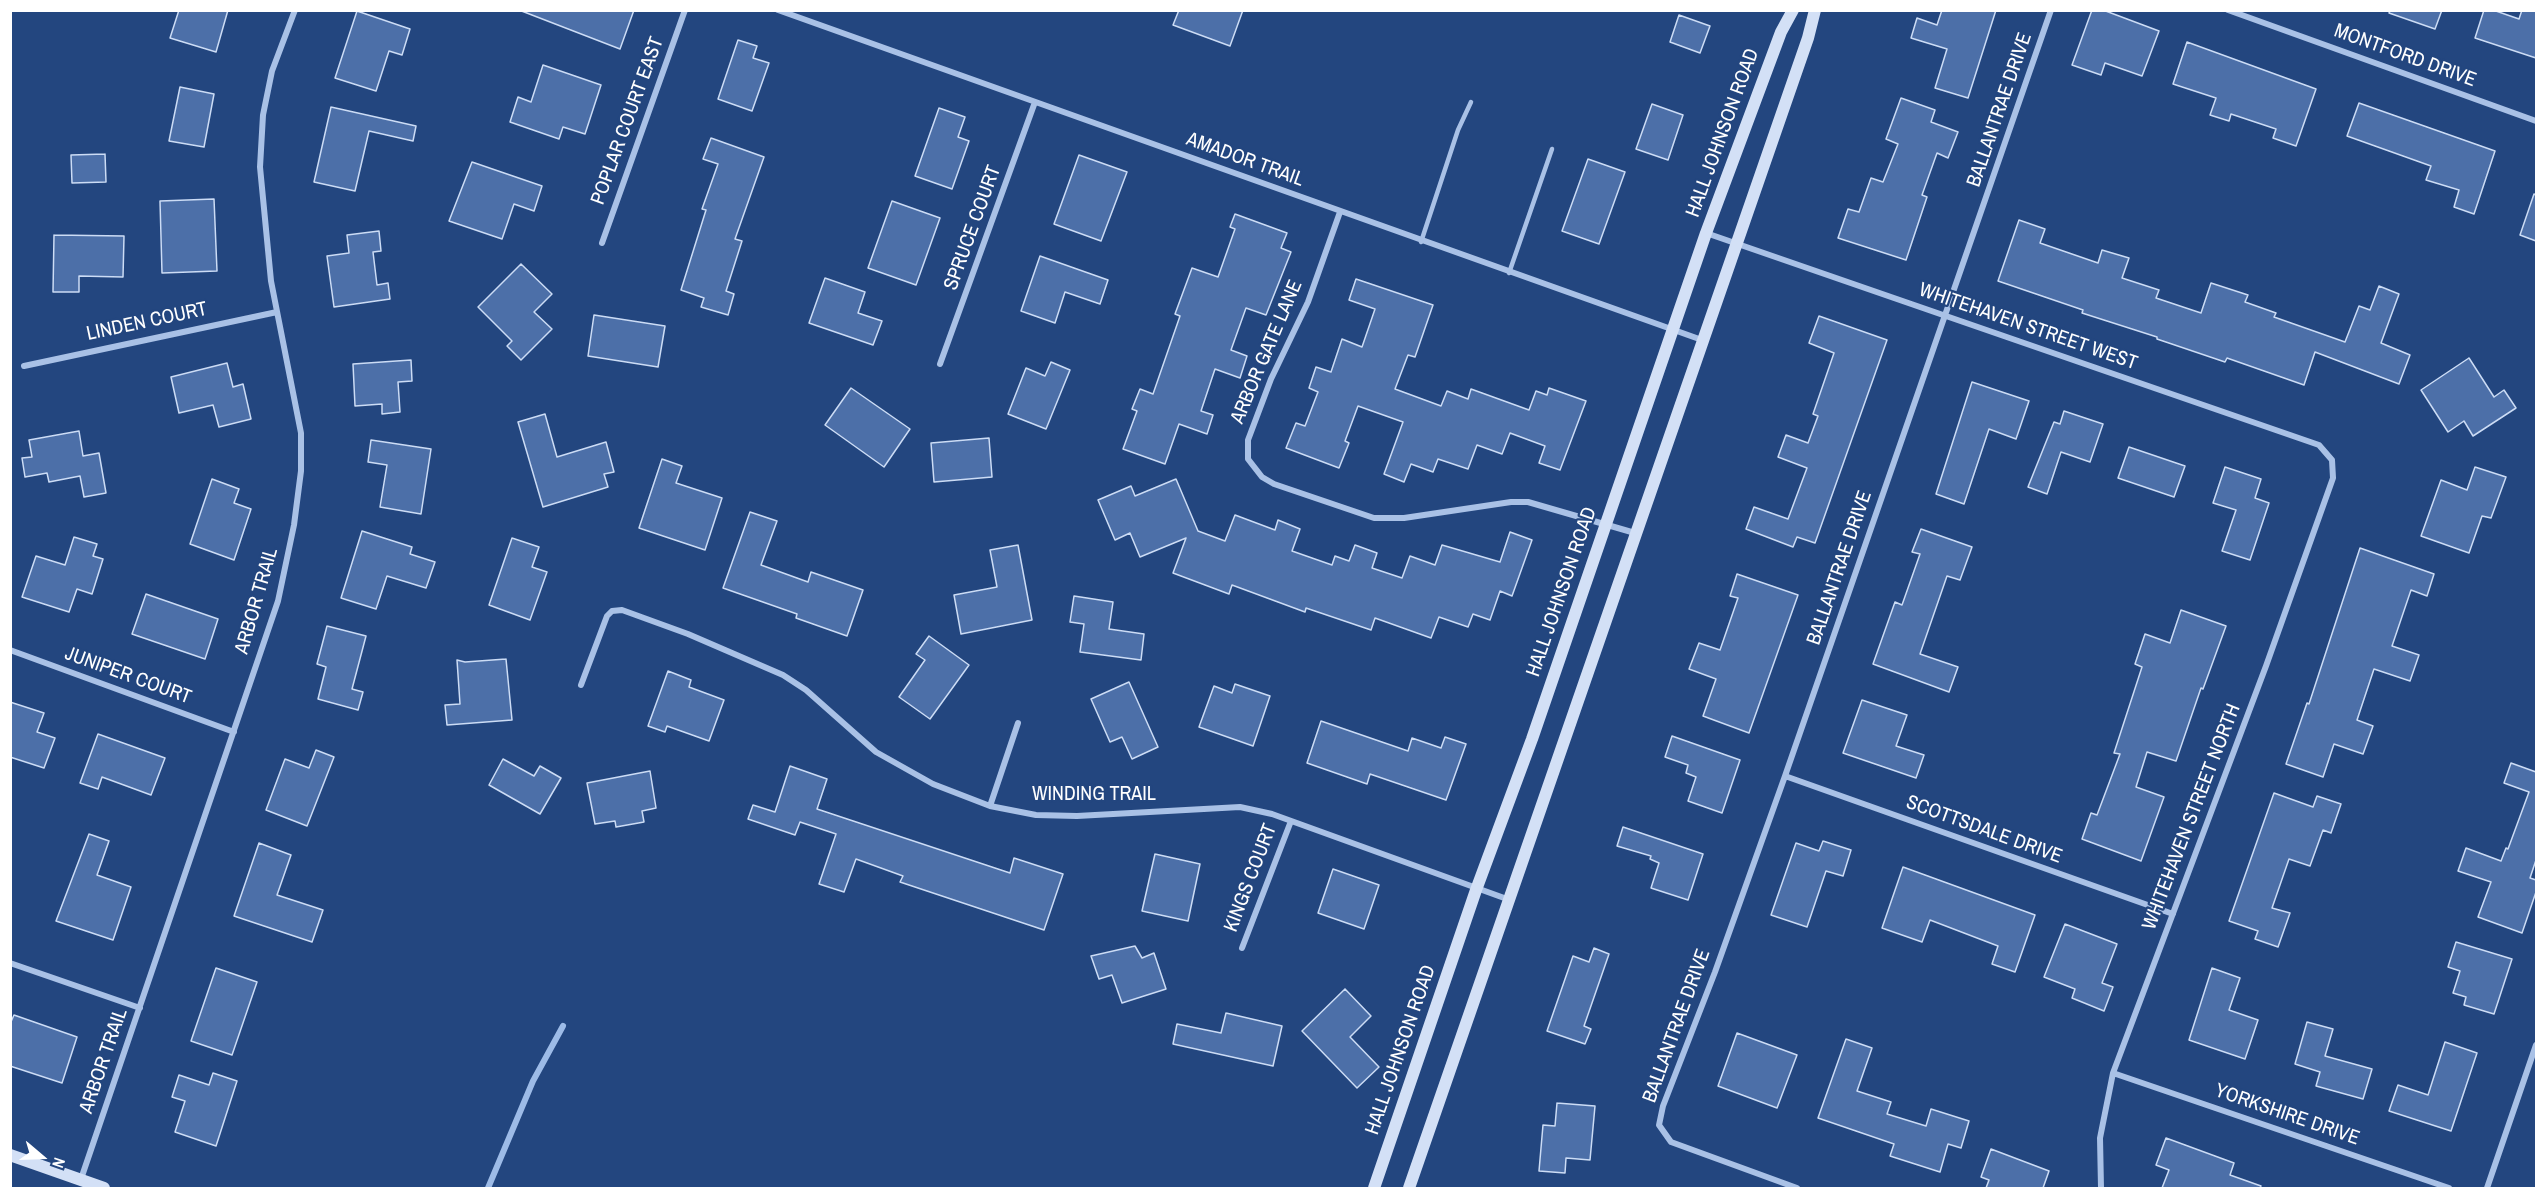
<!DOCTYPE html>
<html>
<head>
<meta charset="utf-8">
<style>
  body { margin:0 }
  #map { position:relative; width:2547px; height:1199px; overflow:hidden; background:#23467f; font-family:"Archivo Narrow",sans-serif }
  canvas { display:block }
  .frame { position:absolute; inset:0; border:12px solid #fff; pointer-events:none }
  .north { position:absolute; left:12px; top:1127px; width:60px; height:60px; -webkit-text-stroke:4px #23467f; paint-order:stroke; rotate:109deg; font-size:16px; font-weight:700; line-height:24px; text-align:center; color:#fff }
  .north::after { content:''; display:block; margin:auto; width:21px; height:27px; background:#fff; clip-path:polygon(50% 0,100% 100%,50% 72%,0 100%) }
</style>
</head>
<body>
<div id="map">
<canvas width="2547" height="1199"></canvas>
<div class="frame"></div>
<div class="north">N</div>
</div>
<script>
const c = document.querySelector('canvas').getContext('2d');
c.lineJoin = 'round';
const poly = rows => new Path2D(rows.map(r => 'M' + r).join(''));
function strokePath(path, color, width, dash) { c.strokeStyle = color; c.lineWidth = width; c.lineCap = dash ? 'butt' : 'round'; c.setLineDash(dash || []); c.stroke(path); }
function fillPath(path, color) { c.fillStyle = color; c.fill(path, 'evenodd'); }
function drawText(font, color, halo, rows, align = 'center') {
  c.font = font + ' "Archivo Narrow",sans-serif'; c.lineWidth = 4.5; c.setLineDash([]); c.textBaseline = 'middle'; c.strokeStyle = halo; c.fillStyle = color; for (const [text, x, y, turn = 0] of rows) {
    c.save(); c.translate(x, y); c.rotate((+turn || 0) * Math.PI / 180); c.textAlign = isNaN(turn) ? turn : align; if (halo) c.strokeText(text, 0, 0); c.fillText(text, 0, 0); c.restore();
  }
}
const stream = poly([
  [488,1188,533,1081,563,1026]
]);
const building = poly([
  [179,10,228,10,216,52,170,38,179,10],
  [519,10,634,10,620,49,519,10],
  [1179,10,1243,10,1230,46,1173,25,1179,10],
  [1942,10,1996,10,1968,98,1935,88,1947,49,1911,38,1917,18,1937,25,1942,10],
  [2092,10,2103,10,2159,31,2142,76,2105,63,2101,75,2072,65,2092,10],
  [2390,10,2442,10,2435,29,2389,13,2390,10],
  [2484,10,2493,10,2519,19,2522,10,2536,10,2536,58,2475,38,2484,10],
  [357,11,410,29,402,55,389,51,376,91,335,78,357,11],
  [1679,15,1710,26,1700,53,1670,42,1679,15],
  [738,40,757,46,753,58,769,63,752,111,718,99,738,40],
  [2187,42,2316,89,2296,146,2273,138,2276,129,2231,114,2229,121,2210,115,2216,98,2173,84,2187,42],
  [543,65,601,85,585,134,563,127,559,139,510,122,518,97,531,102,543,65],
  [180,87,214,94,204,147,169,141,180,87],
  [1901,98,1935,110,1931,122,1958,132,1948,158,1937,153,1922,195,1927,197,1906,260,1838,238,1848,209,1859,212,1871,178,1883,182,1898,144,1886,139,1901,98],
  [2359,103,2495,151,2474,214,2454,207,2459,190,2426,180,2431,166,2347,136,2359,103],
  [1652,104,1683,115,1668,160,1636,149,1652,104],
  [331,107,416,126,413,141,369,131,355,191,314,182,331,107],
  [939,108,965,117,958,137,969,141,952,189,915,176,939,108],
  [711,138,764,157,735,239,742,241,726,291,734,294,728,315,701,307,704,298,681,290,706,210,702,209,718,164,703,159,711,138],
  [105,154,106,182,72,183,71,155,105,154],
  [1079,155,1127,172,1101,241,1054,224,1079,155],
  [1588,159,1625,172,1599,244,1562,231,1588,159],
  [472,162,542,186,534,211,514,204,502,239,449,221,472,162],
  [2534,194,2536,195,2536,241,2520,235,2534,194],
  [214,199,217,271,162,273,160,201,214,199],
  [892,201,940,218,916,285,868,268,892,201],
  [1235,214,1287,233,1281,248,1291,252,1266,315,1246,308,1231,350,1247,356,1240,378,1215,369,1201,411,1213,415,1207,434,1179,424,1165,464,1123,449,1137,411,1132,409,1140,389,1153,394,1180,316,1175,314,1192,268,1218,277,1235,229,1230,227,1235,214],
  [2019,220,2045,229,2040,243,2098,263,2102,250,2129,258,2122,278,2159,290,2156,298,2201,313,2211,283,2248,295,2245,302,2276,313,2274,317,2345,342,2359,306,2370,310,2379,286,2399,294,2381,343,2410,355,2399,384,2315,352,2304,385,2227,358,2225,362,2157,339,2157,337,2082,313,2083,310,1998,281,2019,220],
  [379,231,381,251,373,252,377,285,388,283,390,299,334,307,327,256,349,253,347,235,379,231],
  [54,235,124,236,123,277,79,276,79,292,53,292,54,235],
  [1040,256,1108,280,1100,304,1065,292,1055,323,1021,311,1040,256],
  [521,264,552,294,534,312,552,329,521,360,507,346,512,341,478,307,521,264],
  [825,278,865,292,858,313,882,321,873,345,809,323,825,278],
  [1356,279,1433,305,1415,357,1408,355,1395,389,1441,406,1447,391,1468,399,1471,389,1529,410,1536,391,1547,395,1549,388,1586,401,1560,470,1539,463,1545,446,1510,433,1502,454,1477,445,1468,469,1438,459,1433,472,1411,464,1404,482,1384,474,1403,422,1358,406,1345,441,1349,443,1339,468,1286,448,1296,423,1305,426,1318,392,1309,388,1316,367,1331,372,1342,339,1362,347,1375,309,1349,300,1356,279],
  [594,315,665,326,658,367,588,356,594,315],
  [1819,316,1887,340,1815,543,1797,537,1793,547,1746,529,1754,507,1788,519,1807,468,1778,457,1786,435,1808,443,1818,416,1813,414,1834,353,1809,343,1819,316],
  [2469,358,2494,397,2504,390,2516,408,2473,436,2464,421,2448,432,2421,390,2469,358],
  [411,360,412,381,398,382,400,412,382,414,382,404,355,406,353,364,411,360],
  [1051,362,1070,370,1046,429,1008,414,1026,368,1045,376,1051,362],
  [227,363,233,387,243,384,251,419,219,427,213,405,179,413,171,377,227,363],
  [1972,382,2029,401,2016,439,1989,429,1964,504,1936,494,1972,382],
  [851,388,910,429,884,467,825,425,851,388],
  [2064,411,2103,424,2090,462,2061,452,2047,494,2028,487,2054,422,2060,424,2064,411],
  [545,414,557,457,606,442,614,472,604,474,608,487,543,507,518,422,545,414],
  [79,431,83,456,99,453,106,493,84,497,80,476,49,482,47,473,25,477,22,458,32,457,29,440,79,431],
  [989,438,992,477,934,482,931,443,989,438],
  [371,440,431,449,421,514,380,507,387,465,368,462,371,440],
  [2129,447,2185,466,2174,497,2118,478,2129,447],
  [662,459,682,466,676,483,722,498,705,550,639,528,662,459],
  [2225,467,2261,479,2255,498,2269,503,2250,560,2222,551,2236,510,2213,503,2225,467],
  [2475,467,2506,477,2491,518,2482,516,2469,553,2421,536,2441,480,2467,490,2475,467],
  [212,479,239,489,234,503,251,509,234,560,190,544,212,479],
  [1176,479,1198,531,1225,541,1235,515,1275,530,1278,520,1300,529,1292,551,1332,565,1335,556,1349,561,1355,545,1377,553,1372,568,1402,578,1410,556,1435,565,1442,545,1500,562,1510,532,1532,540,1512,596,1500,591,1490,620,1473,614,1468,627,1439,617,1431,638,1375,618,1371,630,1306,608,1305,612,1232,585,1229,594,1173,573,1186,538,1140,557,1130,533,1115,540,1098,500,1131,486,1135,496,1176,479],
  [750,512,777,521,761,565,808,582,811,572,863,590,847,636,796,618,797,614,723,588,750,512],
  [1921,529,1972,547,1960,580,1947,576,1920,654,1958,667,1949,692,1873,664,1895,602,1902,605,1920,554,1912,552,1921,529],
  [362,531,412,547,410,554,435,562,426,588,387,576,376,609,341,598,362,531],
  [74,537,97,544,93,556,103,559,92,594,77,589,69,612,22,597,36,556,65,565,74,537],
  [512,538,539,547,532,567,547,572,530,620,489,605,512,538],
  [1018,545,1032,620,961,634,954,595,997,587,990,550,1018,545],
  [2360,548,2434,574,2427,596,2411,590,2392,646,2419,655,2410,681,2374,669,2357,720,2373,726,2363,754,2334,744,2323,777,2286,764,2307,703,2309,704,2360,548],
  [1737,574,1798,595,1749,733,1703,716,1716,679,1689,669,1699,643,1720,650,1738,598,1730,596,1737,574],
  [146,594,218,619,205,659,132,634,146,594],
  [1074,596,1113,602,1109,629,1144,634,1141,660,1080,652,1084,624,1070,622,1074,596],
  [2181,610,2226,626,2203,689,2201,688,2176,761,2147,752,2136,787,2164,797,2141,861,2082,839,2091,813,2097,815,2120,754,2114,753,2142,667,2135,664,2145,634,2170,643,2181,610],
  [327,626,366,636,352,689,363,692,358,710,318,699,326,667,317,664,327,626],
  [929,636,969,665,930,719,899,697,925,660,916,654,929,636],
  [506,659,512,720,447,725,445,705,460,704,457,660,465,662,506,659],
  [668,671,691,680,689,687,724,700,709,741,667,726,665,732,648,726,668,671],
  [1129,682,1158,747,1132,759,1122,737,1110,742,1091,699,1129,682],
  [1235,684,1270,696,1253,746,1199,727,1214,686,1232,693,1235,684],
  [1862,700,1907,715,1896,746,1924,755,1916,778,1843,753,1862,700],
  [10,702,44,713,37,732,55,738,44,768,10,757,10,702],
  [1321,721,1408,751,1412,738,1441,748,1445,737,1466,744,1446,800,1370,774,1367,784,1307,763,1321,721],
  [98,734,165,758,151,795,102,777,98,789,80,783,98,734],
  [1672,736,1740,760,1722,813,1688,801,1696,777,1686,773,1688,765,1665,757,1672,736],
  [316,750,334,757,307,826,266,810,285,759,309,768,316,750],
  [503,759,534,776,540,766,561,778,540,814,489,785,503,759],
  [2511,763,2536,772,2536,860,2530,878,2536,880,2536,892,2522,933,2478,917,2491,882,2458,871,2466,848,2501,861,2506,848,2508,849,2529,792,2504,783,2511,763],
  [790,766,827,779,817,809,1010,873,1014,858,1063,874,1044,930,900,882,903,876,856,859,844,892,819,884,836,834,800,822,795,835,748,819,753,805,775,812,790,766],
  [650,771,656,808,642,811,644,822,616,827,615,821,595,824,587,783,650,771],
  [2274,793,2313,807,2317,796,2341,804,2331,833,2323,830,2310,866,2289,859,2272,908,2290,913,2278,947,2255,939,2258,931,2229,921,2274,793],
  [1623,827,1703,854,1688,900,1651,888,1659,863,1650,859,1651,856,1617,846,1623,827],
  [89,834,109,841,97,875,131,887,113,940,56,921,89,834],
  [1823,841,1851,850,1843,876,1826,871,1807,927,1771,915,1796,843,1819,851,1823,841],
  [259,843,291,855,277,895,323,910,312,942,234,916,259,843],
  [1155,854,1200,864,1188,921,1142,911,1155,854],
  [1903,867,2035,915,2015,972,1992,964,1998,946,1930,920,1922,942,1882,928,1903,867],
  [1333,869,1379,885,1364,929,1318,913,1333,869],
  [2065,924,2117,944,2102,983,2113,987,2104,1011,2072,998,2075,989,2044,977,2065,924],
  [2456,942,2512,959,2494,1014,2464,1005,2466,997,2453,993,2460,971,2448,967,2456,942],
  [1135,946,1142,958,1154,953,1166,989,1122,1003,1112,975,1099,979,1091,956,1135,946],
  [1594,948,1609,954,1584,1026,1591,1029,1585,1044,1547,1031,1573,956,1589,962,1594,948],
  [216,968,257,982,232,1055,191,1041,216,968],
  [2212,968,2240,978,2229,1010,2258,1020,2245,1059,2189,1040,2212,968],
  [1345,989,1371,1016,1350,1037,1379,1067,1357,1088,1302,1031,1345,989],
  [1226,1013,1282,1026,1273,1066,1173,1044,1177,1024,1221,1033,1226,1013],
  [14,1015,77,1037,62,1083,10,1066,10,1024,14,1015],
  [2307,1022,2333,1029,2325,1056,2372,1069,2363,1099,2316,1086,2320,1072,2295,1064,2307,1022],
  [1737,1033,1797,1055,1777,1108,1718,1086,1737,1033],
  [1846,1039,1872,1048,1857,1091,1891,1102,1887,1114,1926,1126,1931,1109,1969,1121,1961,1148,1948,1144,1940,1172,1890,1156,1894,1144,1818,1118,1846,1039],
  [2445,1042,2477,1053,2451,1131,2389,1111,2398,1085,2428,1095,2445,1042],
  [213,1073,237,1081,216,1146,175,1132,185,1101,172,1097,179,1075,209,1085,213,1073],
  [1557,1103,1595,1106,1590,1160,1566,1158,1565,1173,1539,1171,1543,1125,1555,1126,1557,1103],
  [2166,1138,2234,1163,2230,1175,2261,1186,2260,1188,2162,1188,2169,1170,2156,1165,2166,1138],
  [1991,1149,2049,1171,2043,1188,1986,1188,1989,1180,1981,1177,1991,1149]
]);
const lane = poly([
  [1421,242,1458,130,1471,102],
  [1509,273,1552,149]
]);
const street = poly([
  [778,10,1702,340],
  [2228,10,2536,121],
  [1340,212,1308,302,1271,379,1248,440,1248,459,1262,477,1274,484,1374,518,1404,518,1511,502,1528,502,1635,533],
  [1706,233,2319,445,2332,460,2333,478,2266,666,2113,1073,2100,1138,2101,1188],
  [602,243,685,10],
  [940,364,1035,102],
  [24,366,277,312],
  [10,650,234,732],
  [581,685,607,616,612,611,622,610,688,634,783,675,806,690,876,752,933,784,990,806,1036,815,1077,816,1240,807,1272,814,1507,899],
  [1785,776,2173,914],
  [990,806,1018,723],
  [1242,948,1291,821],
  [10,963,140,1008],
  [2113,1073,2449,1188],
  [81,1179,278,601,294,525,301,471,301,433,271,281,260,167,263,115,272,71,295,10],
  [1797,1188,1671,1142,1659,1125,1663,1106,1715,972,1785,776,2051,10],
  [2487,1188,2536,1045]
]);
const secondary = poly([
  [10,1155,104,1188],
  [1374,1188,1476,890,1532,739,1706,233,1781,32,1793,10],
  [1409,1188,1808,38,1815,10]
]);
const streetNames = [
  ["MONTFORD DRIVE",2405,56,20],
  ["BALLANTRAE DRIVE",2000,110,-71],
  ["POPLAR COURT EAST",628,121,-70],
  ["HALL JOHNSON ROAD",1723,133,-70],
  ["AMADOR TRAIL",1245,160,20],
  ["SPRUCE COURT",973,228,-70],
  ["LINDEN COURT",147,322,-12],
  ["WHITEHAVEN STREET WEST",2028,327,19],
  ["ARBOR GATE LANE",1267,352,-67],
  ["BALLANTRAE DRIVE",1840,568,-71],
  ["HALL JOHNSON ROAD",1562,592,-71],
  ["ARBOR TRAIL",257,601,-74],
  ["JUNIPER COURT",128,676,20],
  ["WINDING TRAIL",1094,795],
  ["WHITEHAVEN STREET NORTH",2192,817,-69],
  ["SCOTTSDALE DRIVE",1984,830,20],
  ["KINGS COURT",1251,878,-69],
  ["BALLANTRAE DRIVE",1677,1026,-70],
  ["HALL JOHNSON ROAD",1401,1050,-71],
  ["ARBOR TRAIL",104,1061,-71],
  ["YORKSHIRE DRIVE",2287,1115,19]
];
strokePath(stream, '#9dbbe7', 6);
fillPath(building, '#4c6fa8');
strokePath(building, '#ccdcf5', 1.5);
strokePath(lane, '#a9c1e6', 4.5);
strokePath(street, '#a9c1e6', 6);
strokePath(secondary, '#d3e0f6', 12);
drawText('20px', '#fff', '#23467f', streetNames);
</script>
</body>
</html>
